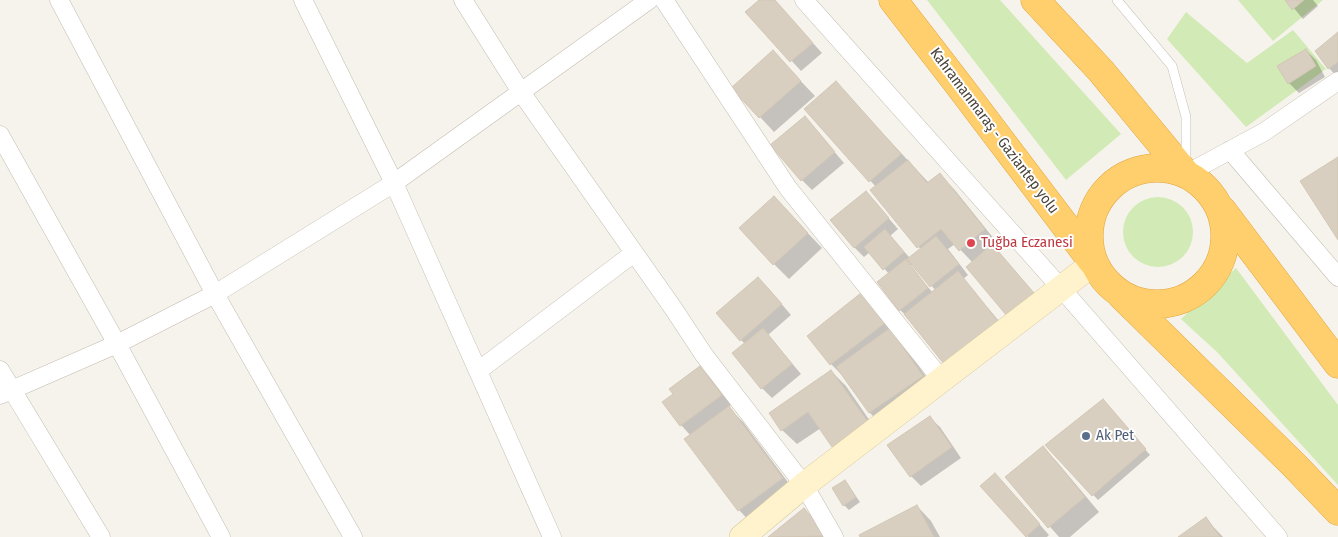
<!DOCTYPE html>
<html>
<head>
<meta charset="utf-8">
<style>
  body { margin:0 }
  canvas { display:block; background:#f6f3ec }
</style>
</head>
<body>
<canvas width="1338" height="537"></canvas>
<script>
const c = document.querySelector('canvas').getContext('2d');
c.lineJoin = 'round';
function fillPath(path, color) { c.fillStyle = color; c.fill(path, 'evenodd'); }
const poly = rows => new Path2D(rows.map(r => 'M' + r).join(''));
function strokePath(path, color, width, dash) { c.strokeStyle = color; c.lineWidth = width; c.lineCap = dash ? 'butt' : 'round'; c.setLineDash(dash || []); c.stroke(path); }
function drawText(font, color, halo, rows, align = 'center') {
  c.font = font + ' "Fira Sans Condensed",sans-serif'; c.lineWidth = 4; c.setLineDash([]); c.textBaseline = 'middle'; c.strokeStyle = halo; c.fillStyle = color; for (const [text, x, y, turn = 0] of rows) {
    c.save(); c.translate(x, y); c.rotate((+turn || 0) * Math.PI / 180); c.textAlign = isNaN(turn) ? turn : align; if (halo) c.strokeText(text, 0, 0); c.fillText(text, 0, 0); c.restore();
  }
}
const green = poly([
  [927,0,1000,0,1121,134,1066,180],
  [1238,0,1323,0,1273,41],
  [1186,12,1247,63,1293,30,1326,69,1246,127,1167,39],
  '1123 232a35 35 0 1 1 70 0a35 35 0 1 1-70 0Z',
  [1236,268,1338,405,1338,485,1218,353,1181,319]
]);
const shadow = poly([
  [761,0,774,0,822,53,801,71,747,12],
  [1287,0,1313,0,1318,6,1303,19],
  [1338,34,1338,78,1329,68],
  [1306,50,1316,60,1325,77,1299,93,1289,83,1279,66],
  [773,52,815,96,774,132,733,88],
  [836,83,929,183,940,175,954,189,999,245,994,248,1043,304,973,263,955,244,948,249,968,275,963,279,1012,336,911,320,900,310,889,274,870,252,864,257,854,247,866,192,898,229,890,236,910,258,921,250,876,187,806,109],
  [913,264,936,291,933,293,910,266],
  [814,128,844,163,812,190,802,180],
  [788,212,822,248,789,279,774,264],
  [768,288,791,315,768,335,801,374,772,398,762,388,745,344,741,340],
  [876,310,904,345,936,391,884,427,870,413,846,379,831,364,809,336],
  [700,368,710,378,731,405,728,407,743,422,796,493,753,525,739,510,691,436,681,425,664,403,675,394],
  [831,371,846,386,881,437,848,460,833,446,821,428,797,444,782,430],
  [1107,406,1150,455,1098,500,1047,445],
  [929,417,940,427,961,458,921,486,911,476],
  [1043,448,1057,462,1099,512,1070,537,1059,537,1007,478],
  [845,481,860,502,849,510,844,505],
  [1005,485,1049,535,1047,537,1028,537,982,486],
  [917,506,931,521,940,537,861,537],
  [804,509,829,537,770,537],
  [1206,519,1223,537,1180,537]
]);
const building = poly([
  [759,0,775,0,813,43,790,62,745,12,759,0],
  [1285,0,1304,0,1292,10,1285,0],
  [1338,32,1338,62,1328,69,1315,51,1338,32],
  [1306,49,1316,66,1288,84,1277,66,1306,49],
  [773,50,801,81,759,118,731,88,773,50],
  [836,81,901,154,869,182,804,109,836,81],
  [805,116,835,152,801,181,770,145,805,116],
  [1338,157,1338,240,1300,181,1338,157],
  [908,160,927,183,940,173,985,229,959,251,941,229,917,248,870,190,908,160],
  [866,191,889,218,854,248,830,220,866,191],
  [774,196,808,233,773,265,739,228,774,196],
  [885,229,904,252,883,270,864,247,885,229],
  [936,236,959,264,930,287,907,259,936,236],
  [992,244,1034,293,1007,316,966,267,992,244],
  [906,259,928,288,899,311,877,282,906,259],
  [958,271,998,321,944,364,904,314,958,271],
  [758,277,782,304,740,341,716,313,758,277],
  [861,293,885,323,830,365,807,336,861,293],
  [763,328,792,364,761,389,732,353,763,328],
  [890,328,923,376,869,413,836,367,890,328],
  [700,366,722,395,680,426,662,402,673,394,669,389,700,366],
  [831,370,868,422,832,447,808,412,781,431,769,413,831,370],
  [1103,399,1146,449,1092,496,1045,445,1103,399],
  [729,406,783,478,738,511,684,439,729,406],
  [930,416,952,447,910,477,887,445,930,416],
  [1043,446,1085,497,1048,528,1005,477,1043,446],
  [995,473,1040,524,1026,537,980,486,995,473],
  [845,480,856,497,843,506,832,488,845,480],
  [917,505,934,537,860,537,859,535,917,505],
  [804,508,828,536,768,537,804,508],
  [1206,517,1220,537,1178,537,1206,517]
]);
const lane = poly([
  [1117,0,1172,66,1186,117,1186,164]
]);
const street = poly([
  [59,0,215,294,353,537],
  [303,0,394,183,552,537],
  [463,0,521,92,673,308,704,355,804,485,834,537],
  [664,0,788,188,941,379],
  [804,0,1061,288,1278,537],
  [0,135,117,344,221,537],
  [1230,150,1338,277],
  [1186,174,1264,132,1338,81],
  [0,370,101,537],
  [478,371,634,253],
  [0,395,117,344,215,294,394,183,649,0]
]);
const secondary = poly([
  [742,537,804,485,1094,263]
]);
const highway = poly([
  [893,0,958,84,1092,261],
  [1035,0,1101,71,1186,174],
  '1089 236a68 68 0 1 1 136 0a68 68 0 1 1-136 0Z',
  [1222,210,1338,364],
  [1122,296,1295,466,1338,511]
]);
const markers = [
  [971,243,5,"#e0444e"],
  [1086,436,5,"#5c6f8a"]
];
const streetNames = [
  ["Kahramanmaraş - Gaziantep yolu",994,131,53]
];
const healthNames = [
  ["Tuğba Eczanesi",981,243]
];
const serviceNames = [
  ["Ak Pet",1096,436]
];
fillPath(green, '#d2eab5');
fillPath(shadow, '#0003');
fillPath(building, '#d8cfc1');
strokePath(building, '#d3c7b4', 1);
strokePath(lane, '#c2bbae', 10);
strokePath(street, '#c2bbae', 19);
strokePath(secondary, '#d6c79b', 26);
strokePath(highway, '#e0a43c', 29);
strokePath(lane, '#fff', 9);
strokePath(street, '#fff', 18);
strokePath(secondary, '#fff3cd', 25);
strokePath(highway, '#ffcf6e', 28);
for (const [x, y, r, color] of markers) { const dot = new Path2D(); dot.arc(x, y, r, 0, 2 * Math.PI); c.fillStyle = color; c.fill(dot); strokePath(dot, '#fff', 2); }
drawText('15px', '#4b4439', '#fff', streetNames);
drawText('15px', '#be3a42', '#fff', healthNames, 'left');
drawText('15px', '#4e5e75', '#fff', serviceNames, 'left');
</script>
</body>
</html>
